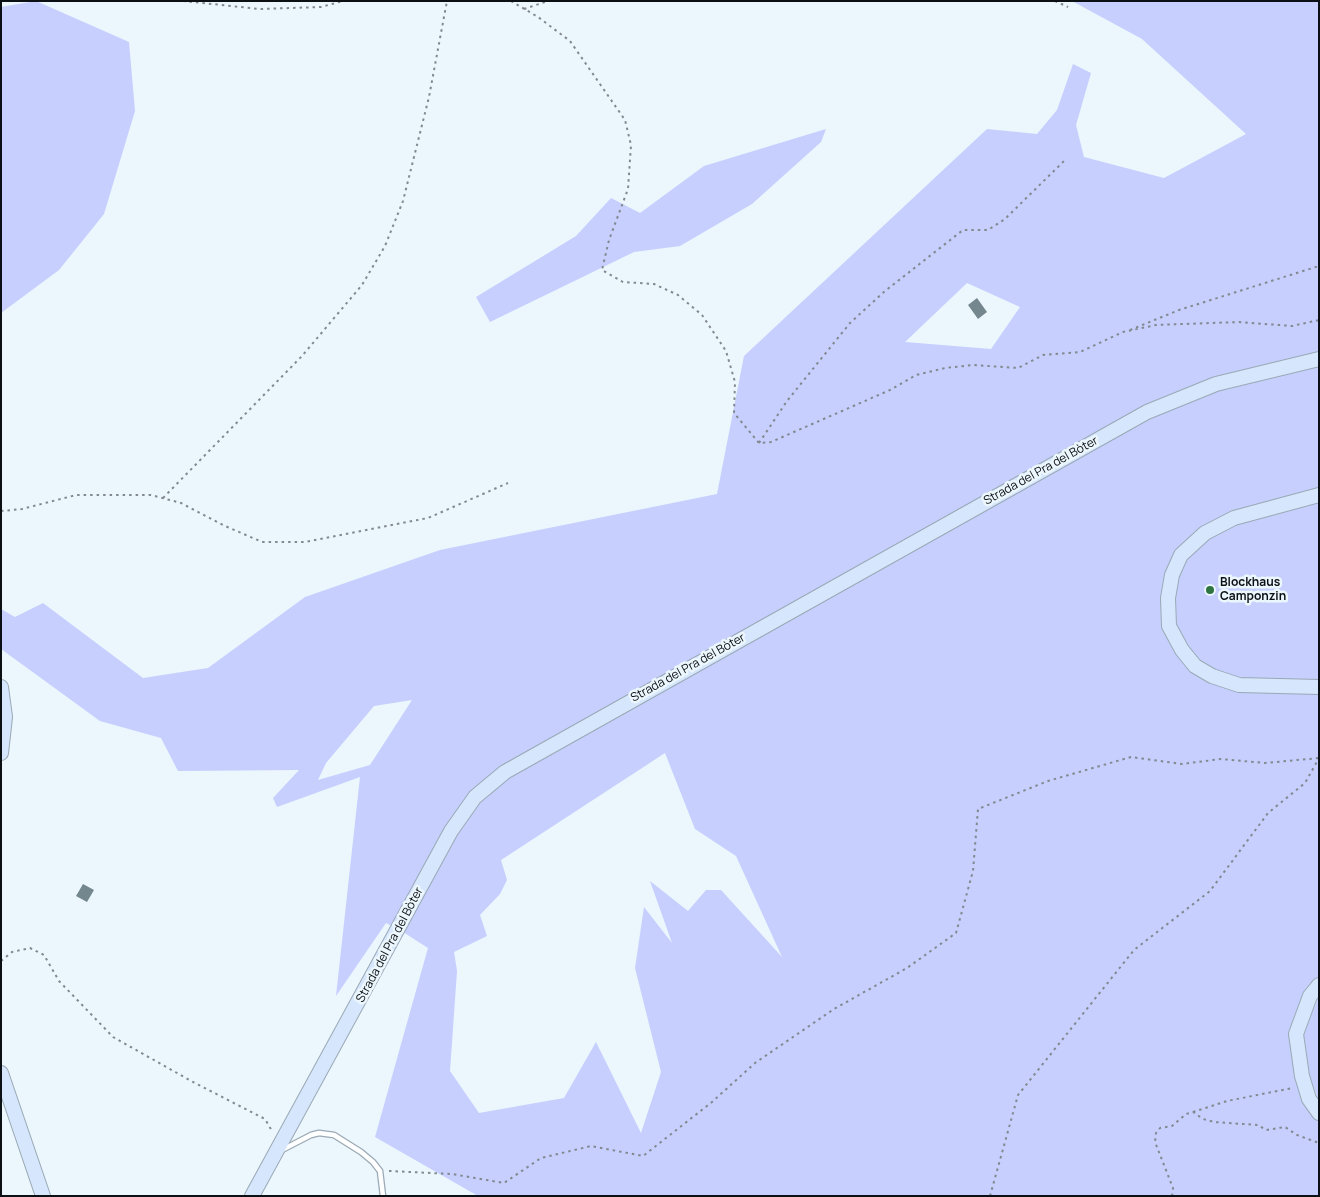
<!DOCTYPE html>
<html>
<head>
<meta charset="utf-8">
<style>
  body { margin:0 }
  #map { position:relative; width:1320px; height:1197px; overflow:hidden; background:#ecf6fd; font-family:Manrope,sans-serif }
  canvas { display:block }
  .frame { position:absolute; inset:0; border:2px solid #0b1014; pointer-events:none }
</style>
</head>
<body>
<div id="map">
<canvas width="1320" height="1197"></canvas>
<div class="frame"></div>
</div>
<script>
const c = document.querySelector('canvas').getContext('2d');
c.lineJoin = 'round';
function fillPath(path, color) { c.fillStyle = color; c.fill(path, 'evenodd'); }
const poly = rows => new Path2D(rows.map(r => 'M' + r).join(''));
function strokePath(path, color, width, dash) { c.strokeStyle = color; c.lineWidth = width; c.lineCap = dash ? 'butt' : 'round'; c.setLineDash(dash || []); c.stroke(path); }
function drawText(font, color, halo, rows, align = 'center') {
  c.font = font + ' Manrope,sans-serif'; c.lineWidth = 5; c.setLineDash([]); c.textBaseline = 'middle'; c.strokeStyle = halo; c.fillStyle = color; for (const [text, x, y, turn = 0] of rows) {
    c.save(); c.translate(x, y); c.rotate((+turn || 0) * Math.PI / 180); c.textAlign = isNaN(turn) ? turn : align; if (halo) c.strokeText(text, 0, 0); c.fillText(text, 0, 0); c.restore();
  }
}
const green = poly([
  [36,1,129,42,135,111,104,214,59,270,1,313,1,7],
  [1072,1,1319,1,1319,353,1214,378,1144,406,501,766,470,793,392,926,386,923,336,996,360,777,277,807,273,798,299,770,178,771,161,738,100,721,1,649,1,609,15,617,43,603,143,678,208,668,305,597,440,550,717,494,744,356,987,129,1037,134,1057,110,1073,64,1091,73,1076,125,1084,157,1164,178,1246,134,1142,39],
  [967,283,1020,307,991,349,905,342],
  [412,700,370,765,318,780,326,763,374,706],
  [826,129,821,142,752,204,680,246,634,252,490,322,476,297,576,236,611,198,640,213,704,166],
  [1319,365,1319,490,1202,528,1162,598,1192,670,1319,692,1319,976,1306,994,1298,1012,1304,1101,1319,1123,1319,1196,478,1196,375,1137,428,948,403,932,456,834,478,801,508,776,1149,417,1218,390],
  [665,753,695,829,736,856,782,957,721,890,706,890,688,911,650,881,672,943,644,907,635,968,661,1072,641,1133,596,1042,564,1098,479,1113,450,1071,457,971,454,952,487,936,480,915,500,894,507,880,501,860],
  [1319,502,1319,681,1240,679,1215,670,1200,661,1187,646,1175,624,1174,599,1178,577,1187,558,1209,538,1236,524],
  [1319,996,1319,1102,1309,1075,1303,1035]
]);
const building = poly([
  [977,298,987,312,978,319,968,305],
  [83,884,94,890,87,902,76,896]
]);
const path = poly([
  [183,1,260,9,321,7,343,1],
  [511,1,538,17,570,41,625,120,631,145,628,189,609,240,602,270,623,282,654,284,678,295,702,315,726,351,735,382,734,413,759,443,771,442,890,390,916,375,945,368,973,365,1018,368,1043,355,1080,352,1123,332,1156,325,1239,322,1292,326,1319,320],
  [1055,1,1068,7],
  [524,9,548,1],
  [1130,330,1179,310,1319,266],
  [759,443,787,401,850,323,885,291,963,230,988,230,1005,219,1064,161],
  [163,498,302,356,362,285,385,246,403,201,429,97,447,1],
  [1,511,22,509,76,495,151,495,181,503,223,525,262,542,305,542,428,518,508,483],
  [1,961,12,952,30,948,44,955,59,981,113,1037,193,1082,265,1119,272,1131],
  [1193,1112,1227,1101,1293,1088],
  [389,1171,452,1174,504,1183,541,1158,591,1146,643,1156,712,1102,755,1063,834,1009,907,968,956,933,973,871,978,809,1048,781,1131,757,1182,764,1221,759,1265,763,1319,758],
  [990,1196,1018,1095,1134,950,1210,891,1268,813,1305,783,1319,758],
  [1172,1196,1173,1188,1155,1142,1156,1133,1160,1128,1172,1126,1186,1114,1193,1112,1203,1119,1214,1122,1258,1125,1266,1130,1285,1127,1297,1135,1319,1143]
]);
const lane = poly([
  [282,1150,311,1135,319,1133,334,1135,361,1152,373,1162,380,1171,383,1196]
]);
const secondary = poly([
  [1319,495,1234,518,1205,533,1181,555,1172,575,1168,598,1169,626,1182,650,1195,666,1212,676,1239,685,1319,687],
  [1,687,5,717,1,753],
  [1319,985,1310,996,1296,1034,1302,1076,1309,1099,1319,1113],
  [1,1073,43,1196],
  [252,1196,451,831,475,797,505,772,1147,412,1216,384,1319,359]
]);
const markers = [
  [1210,590,5,"#2d7440"]
];
const streetNames = [
  ["Strada del Pra del Bòter",1041,471,-29],
  ["Strada del Pra del Bòter",688,668,-29],
  ["Strada del Pra del Bòter",390,945,-62]
];
const poiNames = [
  ["Blockhaus",1220,583],
  ["Camponzin",1220,597]
];
fillPath(green, '#c6cffe');
fillPath(building, '#75878e');
strokePath(lane, '#9aa9b4', 7);
strokePath(secondary, '#9aa9b4', 16);
strokePath(path, '#82898f', 2, [2.5, 4]);
strokePath(lane, '#fff', 4.5);
strokePath(secondary, '#d6e6fd', 14);
for (const [x, y, r, color] of markers) { const dot = new Path2D(); dot.arc(x, y, r, 0, 2 * Math.PI); c.fillStyle = color; c.fill(dot); strokePath(dot, '#ecf6fd', 2); }
drawText('12px', '#0b1014', '#ecf6fd', streetNames);
drawText('bold 12px', '#0b1014', '#ecf6fd', poiNames, 'left');
</script>
</body>
</html>
